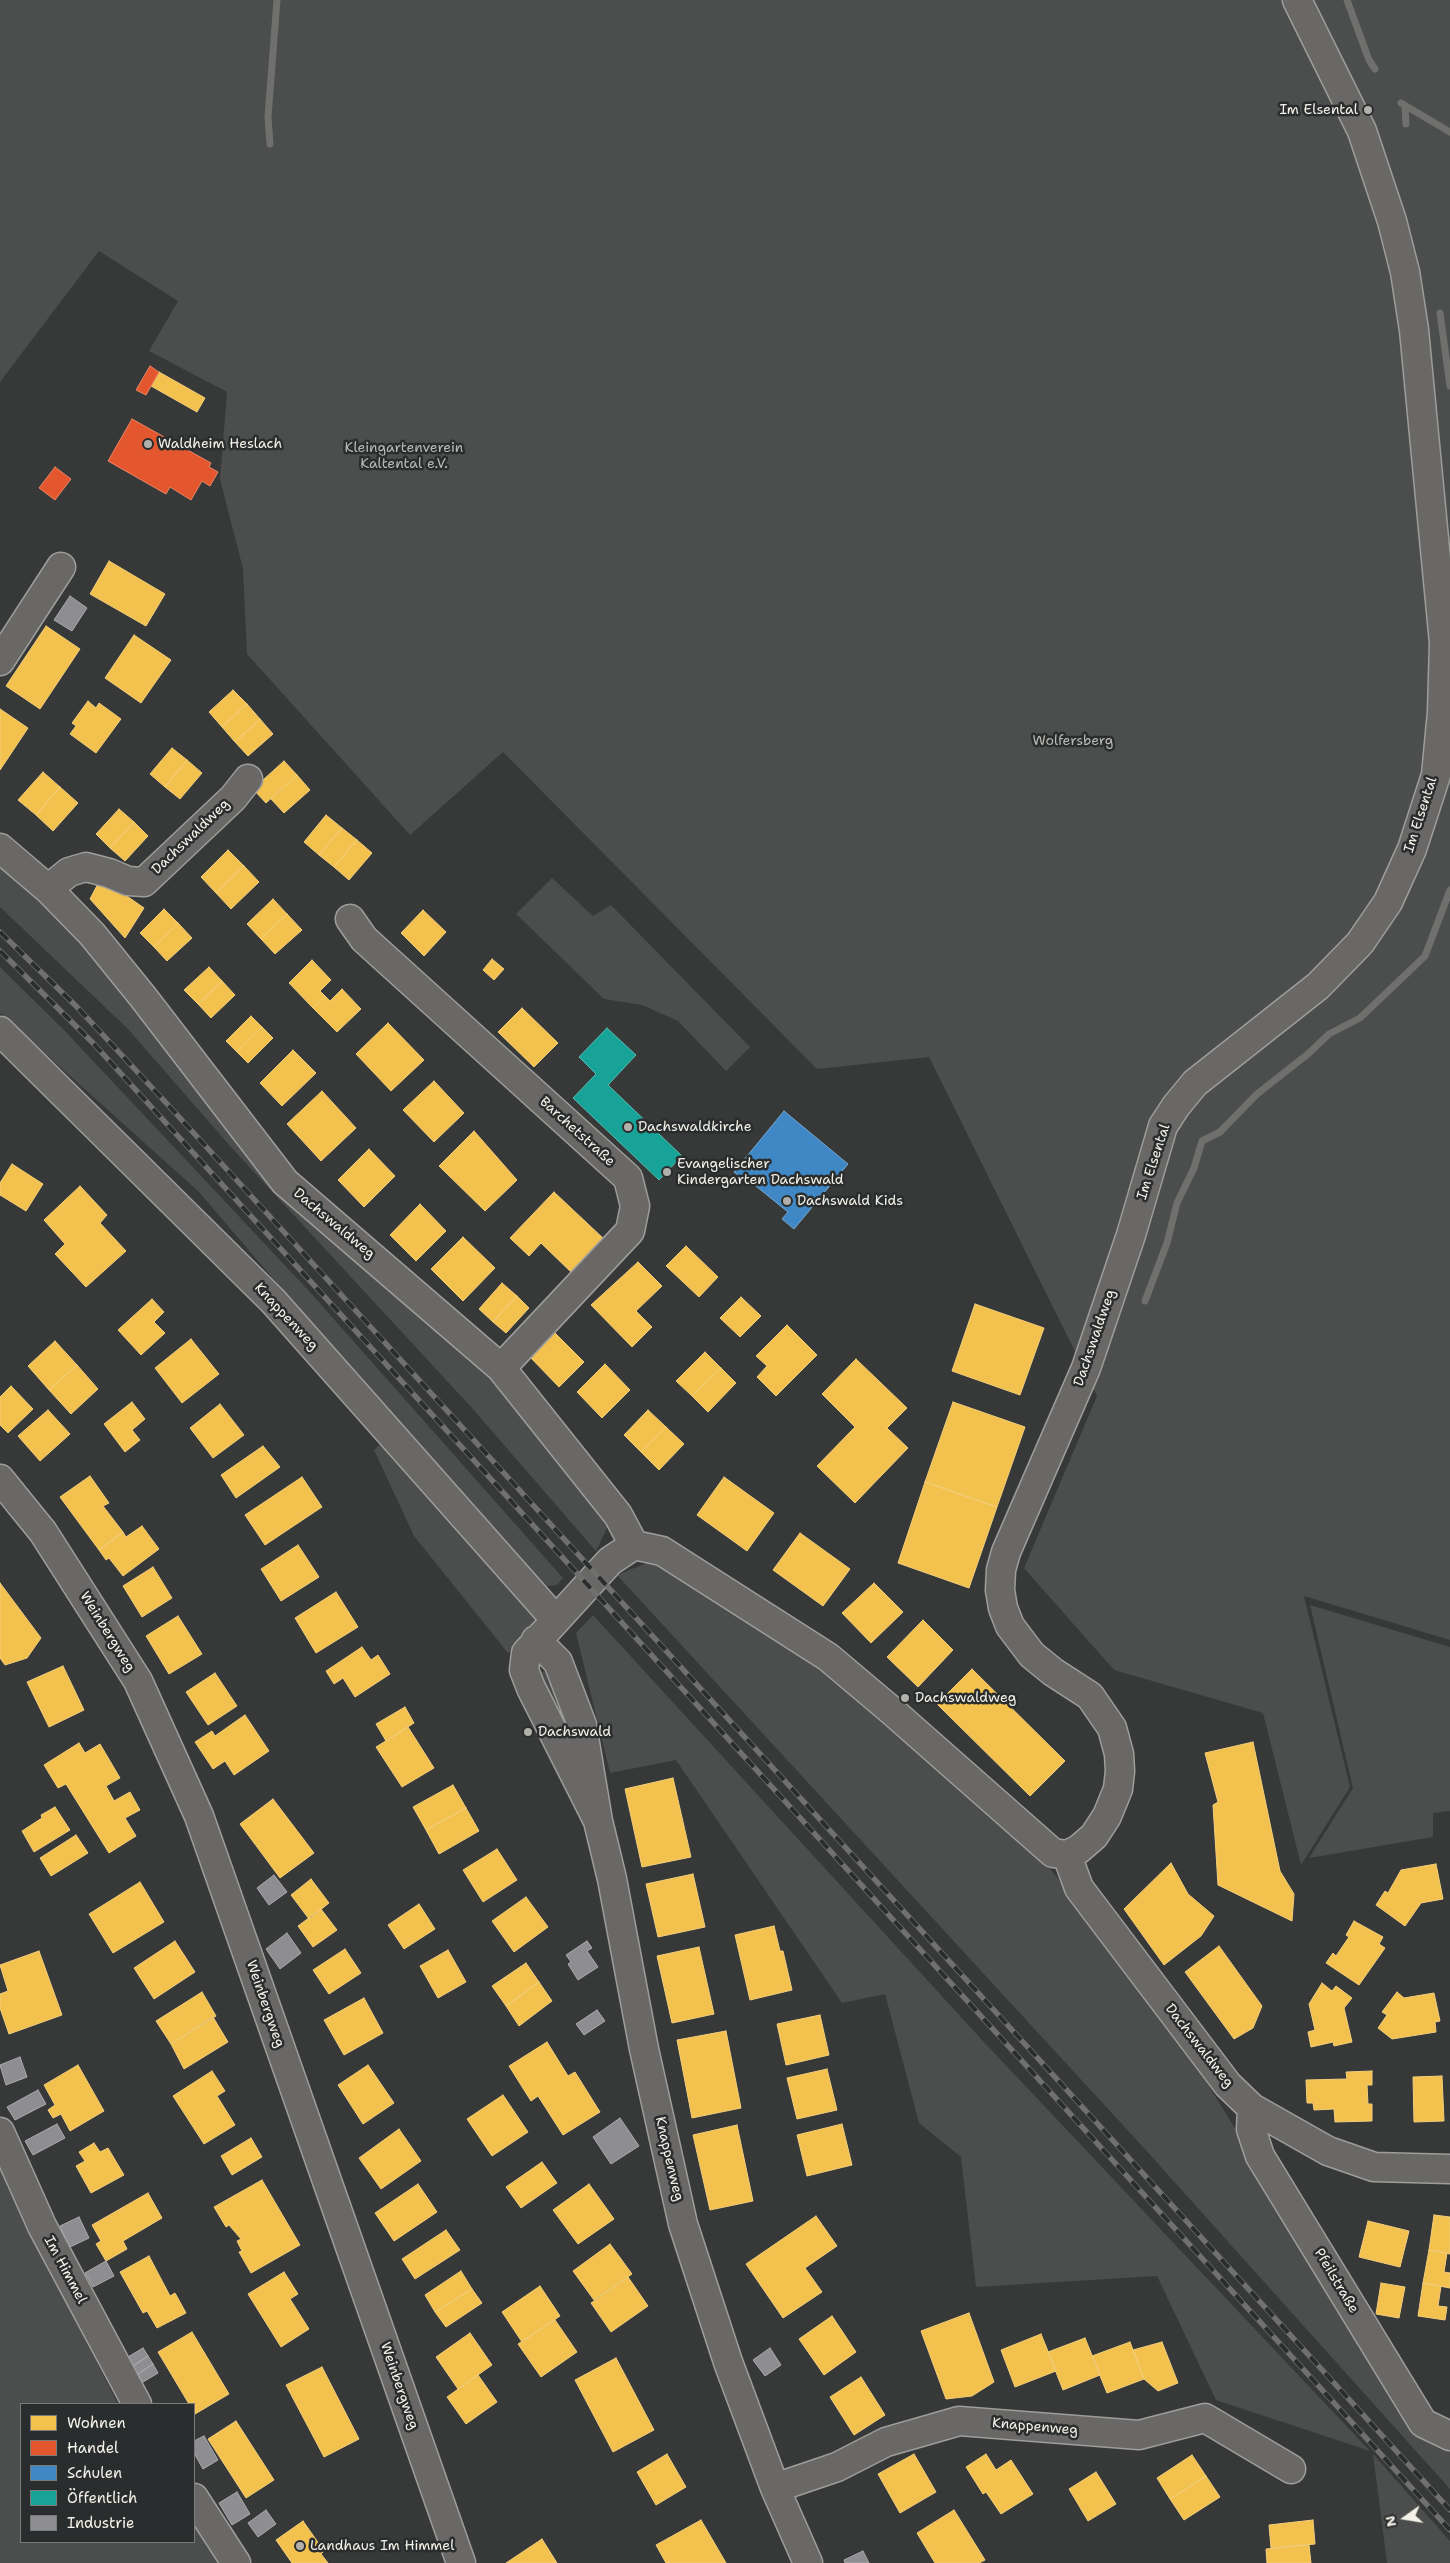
<!DOCTYPE html>
<html>
<head>
<meta charset="utf-8">
<style>
  body { margin:0 }
  #map { position:relative; width:1450px; height:2563px; overflow:hidden; background:#373838; font-family:"Shantell Sans",sans-serif }
  canvas { display:block }
  .legend { position:absolute; left:20px; top:2403px; width:175px; height:140px; box-sizing:border-box; background:#2a2d2e; border:1px solid #7b7b78; margin:0; padding:6px 9px; list-style:none; font-size:15px; color:#f4f1e8 }
  .legend li { display:flex; align-items:center; gap:10px; height:25px }
  .legend b { width:25px; border:1px solid #7b7b78 }
  .north { position:absolute; left:1380px; top:2493px; width:50px; height:50px; -webkit-text-stroke:4px #2a2d2e; paint-order:stroke; rotate:257deg; font-size:14px; font-weight:700; line-height:20px; text-align:center; color:#f4f1e8 }
  .north::after { content:''; display:block; margin:auto; width:18px; height:22px; background:#f4f1e8; clip-path:polygon(50% 0,100% 100%,50% 72%,0 100%) }
</style>
</head>
<body>
<div id="map">
<canvas width="1450" height="2563"></canvas>
<ul class="legend">
<li><b style="height:14px;background:#f2c14e"></b>Wohnen</li>
<li><b style="height:14px;background:#e4572e"></b>Handel</li>
<li><b style="height:14px;background:#3f88c5"></b>Schulen</li>
<li><b style="height:14px;background:#17a398"></b>Öffentlich</li>
<li><b style="height:14px;background:#8d8d92"></b>Industrie</li>
</ul>
<div class="north">N</div>
</div>
<script>
const c = document.querySelector('canvas').getContext('2d');
c.lineJoin = 'round';
function fillPath(path, color) { c.fillStyle = color; c.fill(path, 'evenodd'); }
const poly = rows => new Path2D(rows.map(r => 'M' + r).join(''));
function strokePath(path, color, width, dash) { c.strokeStyle = color; c.lineWidth = width; c.lineCap = dash ? 'butt' : 'round'; c.setLineDash(dash || []); c.stroke(path); }
function drawText(font, color, halo, rows, align = 'center') {
  c.font = font + ' "Shantell Sans",sans-serif'; c.lineWidth = 5; c.setLineDash([]); c.textBaseline = 'middle'; c.strokeStyle = halo; c.fillStyle = color; for (const [text, x, y, turn = 0] of rows) {
    c.save(); c.translate(x, y); c.rotate((+turn || 0) * Math.PI / 180); c.textAlign = isNaN(turn) ? turn : align; if (halo) c.strokeText(text, 0, 0); c.fillText(text, 0, 0); c.restore();
  }
}
const green = poly([
  [0,0,1450,0,1450,1640,1304,1596,1350,1787,1301,1865,1263,1713,1114,1670,1024,1568,1097,1396,929,1057,817,1069,503,752,410,835,247,654,243,569,220,479,227,392,149,351,178,301,99,251,0,382],
  [0,857,76,925,283,1183,494,1371,609,1524,596,1551,471,1407,230,1146,128,1029,0,907],
  [552,878,593,916,611,905,750,1047,726,1071,678,1021,642,1005,604,999,516,914],
  [0,967,66,1032,309,1291,563,1578,557,1585,537,1587,199,1192,0,1013],
  [388,1436,539,1619,508,1653,414,1536,374,1450],
  [652,1561,672,1569,828,1673,1036,1852,1065,1887,1185,2047,1417,2425,1450,2446,1450,2489,1143,2147,617,1575],
  [1310,1605,1450,1647,1450,1811,1433,1813,1433,1837,1309,1858,1353,1788],
  [593,1615,983,2041,1370,2451,1216,2400,1157,2276,976,2287,961,2157,919,2123,885,1994,842,2003,676,1760,610,1773,576,1633],
  [555,1669,575,1753,540,1672],
  [0,2167,8,2189,118,2404,21,2404,21,2542,194,2542,194,2518,225,2563,0,2563],
  [1373,2454,1450,2541,1450,2563,1387,2563]
]);
const homes = poly([
  [159,372,205,398,197,412,151,386,159,372],
  [109,561,165,594,146,626,90,594,109,561],
  [46,626,80,649,40,709,6,686,46,626],
  [134,635,171,660,141,703,105,678,134,635],
  [233,690,247,704,222,727,209,712,233,690],
  [88,701,96,708,99,703,121,719,96,753,70,734,76,726,72,723,88,701],
  [247,704,260,719,235,742,222,727,247,704],
  [0,709,28,728,0,770,0,709],
  [260,719,273,734,248,756,235,742,260,719],
  [172,748,187,760,165,787,150,774,172,748],
  [187,760,202,773,180,799,165,787,187,760],
  [284,761,297,775,266,803,253,789,284,761],
  [43,772,60,787,36,815,18,800,43,772],
  [297,775,310,790,284,813,271,799,297,775],
  [60,787,78,803,53,831,36,815,60,787],
  [119,809,134,822,110,848,96,834,119,809],
  [326,815,342,828,319,855,304,842,326,815],
  [134,822,148,836,125,861,110,848,134,822],
  [342,828,357,840,334,867,319,855,342,828],
  [357,840,372,853,349,880,334,867,357,840],
  [228,850,244,866,216,893,201,877,228,850],
  [244,866,259,882,231,909,216,893,244,866],
  [101,878,144,908,125,938,90,899,101,878],
  [273,899,287,914,261,939,247,924,273,899],
  [164,909,178,923,154,947,140,933,164,909],
  [423,910,446,932,424,956,401,933,423,910],
  [287,914,302,930,275,954,261,939,287,914],
  [178,923,192,938,167,961,154,947,178,923],
  [492,959,504,969,494,980,483,970,492,959],
  [312,960,331,980,320,991,325,996,313,1008,289,983,312,960],
  [209,967,222,981,198,1004,184,990,209,967],
  [222,981,235,995,211,1018,198,1004,222,981],
  [342,989,361,1009,337,1032,313,1008,325,996,330,1001,342,989],
  [522,1008,558,1043,534,1067,498,1032,522,1008],
  [251,1016,262,1027,237,1052,226,1041,251,1016],
  [388,1023,424,1060,391,1091,356,1054,388,1023],
  [262,1027,273,1038,248,1063,237,1052,262,1027],
  [293,1050,316,1073,282,1106,260,1083,293,1050],
  [434,1081,464,1113,434,1142,403,1110,434,1081],
  [322,1091,356,1128,321,1161,287,1124,322,1091],
  [474,1131,517,1180,485,1211,439,1166,474,1131],
  [369,1149,395,1176,364,1207,338,1180,369,1149],
  [12,1164,43,1184,26,1211,0,1195,0,1183,12,1164],
  [80,1186,107,1215,100,1223,126,1251,86,1287,55,1254,65,1244,44,1220,80,1186],
  [554,1192,605,1240,573,1274,541,1243,529,1256,510,1238,554,1192],
  [420,1204,446,1231,416,1261,390,1235,420,1204],
  [463,1237,495,1268,463,1301,431,1269,463,1237],
  [686,1246,718,1277,699,1297,666,1266,686,1246],
  [638,1262,662,1286,636,1311,652,1327,632,1347,591,1305,638,1262],
  [502,1283,517,1296,493,1322,479,1309,502,1283],
  [517,1296,529,1308,506,1333,493,1322,517,1296],
  [741,1297,761,1316,740,1337,720,1318,741,1297],
  [152,1299,164,1312,154,1322,165,1333,141,1355,118,1330,152,1299],
  [975,1304,1044,1328,1020,1395,952,1371,975,1304],
  [787,1325,817,1355,776,1396,757,1377,767,1366,756,1356,787,1325],
  [553,1331,584,1362,559,1387,529,1356,553,1331],
  [191,1339,219,1374,182,1403,155,1368,191,1339],
  [55,1341,77,1365,49,1390,28,1366,55,1341],
  [705,1352,721,1368,692,1396,676,1381,705,1352],
  [856,1359,907,1408,887,1428,908,1448,855,1503,817,1466,855,1427,822,1394,856,1359],
  [605,1364,630,1390,602,1418,577,1392,605,1364],
  [77,1365,98,1389,71,1414,49,1390,77,1365],
  [721,1368,736,1383,708,1412,692,1396,721,1368],
  [11,1386,33,1409,8,1433,0,1425,0,1397,11,1386],
  [132,1402,145,1419,132,1430,140,1440,125,1452,104,1424,132,1402],
  [953,1402,1025,1427,997,1507,925,1482,953,1402],
  [220,1404,244,1435,213,1458,190,1428,220,1404],
  [48,1410,70,1434,40,1461,18,1436,48,1410],
  [648,1410,666,1427,641,1452,624,1435,648,1410],
  [666,1427,684,1444,659,1470,641,1452,666,1427],
  [263,1446,280,1467,236,1498,221,1475,263,1446],
  [90,1476,109,1503,103,1506,123,1532,99,1550,60,1497,90,1476],
  [302,1477,322,1507,265,1545,245,1515,302,1477],
  [724,1477,774,1513,747,1551,697,1515,724,1477],
  [925,1482,997,1507,969,1588,898,1563,925,1482],
  [142,1526,159,1549,123,1576,109,1558,106,1560,99,1550,123,1532,126,1537,142,1526],
  [800,1533,850,1569,823,1606,773,1570,800,1533],
  [298,1545,319,1577,281,1601,261,1569,298,1545],
  [153,1567,172,1598,142,1617,123,1586,153,1567],
  [0,1583,41,1638,27,1658,5,1665,0,1658,0,1583],
  [874,1583,903,1612,871,1643,842,1613,874,1583],
  [336,1592,358,1627,316,1653,295,1618,336,1592],
  [178,1616,202,1654,169,1674,146,1636,178,1616],
  [923,1620,953,1650,918,1687,887,1657,923,1620],
  [362,1647,371,1660,378,1655,390,1674,355,1697,343,1678,334,1684,326,1671,362,1647],
  [63,1666,84,1710,49,1727,27,1682,63,1666],
  [972,1669,1065,1761,1030,1796,937,1704,972,1669],
  [215,1673,237,1706,208,1725,186,1692,215,1673],
  [405,1707,414,1723,386,1741,376,1724,405,1707],
  [245,1715,269,1751,234,1775,225,1761,213,1769,195,1742,212,1731,215,1736,245,1715],
  [408,1727,434,1768,402,1787,376,1747,408,1727],
  [1253,1742,1280,1871,1294,1894,1292,1921,1218,1885,1213,1805,1218,1802,1205,1753,1253,1742],
  [79,1743,85,1753,100,1744,120,1778,106,1786,114,1801,130,1792,140,1810,125,1818,136,1836,109,1853,66,1784,58,1788,44,1765,79,1743],
  [673,1778,691,1857,642,1867,625,1789,673,1778],
  [453,1785,466,1808,426,1830,413,1807,453,1785],
  [273,1799,314,1853,280,1878,240,1824,273,1799],
  [55,1807,70,1830,34,1852,22,1831,42,1818,41,1815,55,1807],
  [466,1808,479,1831,439,1854,426,1830,466,1808],
  [76,1835,88,1853,51,1876,40,1858,76,1835],
  [497,1849,517,1880,483,1902,463,1870,497,1849],
  [1171,1863,1188,1894,1214,1916,1201,1936,1164,1965,1124,1909,1171,1863],
  [1436,1864,1443,1899,1421,1903,1405,1926,1376,1905,1385,1891,1388,1893,1401,1870,1436,1864],
  [693,1874,705,1927,658,1937,646,1884,693,1874],
  [311,1879,329,1903,309,1919,291,1895,311,1879],
  [140,1882,164,1922,113,1953,89,1914,140,1882],
  [526,1897,548,1927,514,1952,492,1921,526,1897],
  [419,1904,435,1929,404,1949,388,1925,419,1904],
  [321,1909,337,1930,313,1947,298,1926,321,1909],
  [1354,1921,1383,1937,1379,1944,1385,1948,1359,1985,1326,1963,1333,1953,1336,1956,1349,1937,1346,1935,1354,1921],
  [774,1926,780,1951,783,1951,792,1990,750,2000,735,1935,774,1926],
  [175,1941,195,1972,154,1999,134,1968,175,1941],
  [1219,1946,1262,2006,1253,2028,1234,2039,1185,1972,1219,1946],
  [699,1947,714,2014,672,2023,657,1956,699,1947],
  [345,1949,361,1973,329,1994,313,1970,345,1949],
  [448,1950,466,1982,438,1998,420,1966,448,1950],
  [39,1951,62,2015,9,2034,0,2008,0,1994,8,1991,0,1965,39,1951],
  [526,1963,539,1982,506,2006,492,1986,526,1963],
  [539,1982,552,2001,519,2026,506,2006,539,1982],
  [1322,1983,1332,1991,1336,1986,1352,1998,1344,2008,1352,2042,1334,2046,1333,2042,1311,2047,1308,2032,1315,2030,1309,2004,1322,1983],
  [202,1992,216,2016,171,2044,156,2021,202,1992],
  [1397,1992,1404,1998,1434,1993,1440,2021,1435,2022,1436,2032,1392,2039,1378,2028,1387,2015,1382,2012,1397,1992],
  [364,1998,383,2033,344,2055,324,2020,364,1998],
  [820,2015,829,2055,786,2065,777,2024,820,2015],
  [213,2017,228,2042,184,2069,171,2044,213,2017],
  [726,2031,741,2108,692,2118,677,2040,726,2031],
  [547,2042,568,2076,575,2072,600,2112,563,2135,538,2096,531,2101,509,2066,547,2042],
  [78,2065,104,2111,70,2131,61,2114,53,2118,48,2110,55,2105,44,2085,78,2065],
  [368,2065,394,2103,363,2124,338,2085,368,2065],
  [827,2069,837,2110,797,2119,787,2078,827,2069],
  [212,2071,225,2091,217,2096,235,2125,204,2144,173,2096,212,2071],
  [1372,2071,1372,2085,1367,2085,1368,2104,1372,2104,1372,2121,1335,2122,1334,2109,1314,2110,1313,2103,1307,2103,1306,2080,1347,2079,1346,2072,1372,2071],
  [1442,2076,1444,2121,1414,2122,1413,2077,1442,2076],
  [503,2095,528,2132,492,2156,467,2119,503,2095],
  [842,2124,852,2165,807,2176,797,2135,842,2124],
  [737,2125,753,2201,710,2210,693,2135,737,2125],
  [399,2129,421,2161,381,2189,359,2158,399,2129],
  [251,2138,262,2157,232,2175,221,2156,251,2138],
  [94,2143,100,2152,108,2148,124,2175,91,2193,76,2166,85,2161,79,2152,94,2143],
  [542,2162,557,2183,521,2208,506,2187,542,2162],
  [262,2180,300,2245,251,2273,239,2252,242,2251,237,2241,241,2239,229,2225,226,2227,214,2207,262,2180],
  [418,2184,437,2212,394,2241,375,2213,418,2184],
  [589,2184,614,2219,578,2244,553,2210,589,2184],
  [148,2193,162,2218,123,2241,127,2249,106,2261,96,2244,101,2241,92,2225,148,2193],
  [1434,2215,1450,2217,1450,2254,1429,2250,1434,2215],
  [816,2216,837,2246,805,2268,822,2292,783,2318,746,2264,816,2216],
  [1368,2221,1409,2231,1400,2267,1359,2257,1368,2221],
  [446,2230,460,2250,415,2279,402,2259,446,2230],
  [610,2244,632,2274,594,2300,573,2271,610,2244],
  [1429,2250,1447,2253,1444,2272,1450,2273,1450,2288,1423,2283,1429,2250],
  [149,2256,170,2296,175,2293,186,2313,157,2328,147,2311,143,2313,120,2272,149,2256],
  [461,2271,472,2289,435,2312,425,2295,461,2271],
  [284,2272,298,2294,290,2299,309,2329,281,2347,248,2294,284,2272],
  [628,2277,648,2306,611,2332,591,2303,628,2277],
  [1381,2283,1405,2287,1399,2318,1376,2314,1381,2283],
  [1423,2283,1441,2286,1438,2306,1447,2307,1445,2320,1418,2316,1423,2283],
  [540,2286,560,2316,522,2342,502,2312,540,2286],
  [472,2289,482,2303,446,2327,435,2312,472,2289],
  [969,2313,994,2382,972,2396,946,2399,921,2331,969,2313],
  [832,2316,856,2352,824,2375,799,2339,832,2316],
  [555,2320,577,2352,541,2377,518,2344,555,2320],
  [192,2332,229,2394,195,2414,194,2404,189,2404,158,2352,192,2332],
  [470,2333,492,2365,458,2389,436,2357,470,2333],
  [1041,2334,1056,2371,1015,2387,1001,2350,1041,2334],
  [1085,2338,1100,2375,1063,2390,1048,2352,1085,2338],
  [1130,2342,1144,2379,1107,2393,1092,2356,1130,2342],
  [1162,2342,1178,2383,1158,2391,1144,2379,1133,2350,1162,2342],
  [616,2358,654,2430,613,2452,575,2380,616,2358],
  [322,2367,359,2439,324,2457,286,2385,322,2367],
  [478,2375,497,2402,466,2424,447,2397,478,2375],
  [861,2377,885,2415,854,2435,830,2397,861,2377],
  [236,2421,274,2480,246,2498,208,2439,236,2421],
  [667,2454,686,2487,656,2505,637,2472,667,2454],
  [914,2454,936,2492,900,2513,878,2474,914,2454],
  [986,2454,996,2470,1011,2460,1033,2494,1001,2514,986,2492,983,2494,966,2467,986,2454],
  [1192,2455,1206,2476,1170,2499,1157,2478,1192,2455],
  [1096,2472,1116,2504,1088,2521,1069,2489,1096,2472],
  [1206,2476,1220,2497,1184,2520,1170,2499,1206,2476],
  [954,2510,985,2560,979,2563,935,2563,917,2533,954,2510],
  [701,2520,726,2563,666,2563,656,2545,701,2520],
  [1313,2520,1315,2544,1271,2548,1269,2525,1313,2520],
  [303,2521,324,2551,321,2554,328,2563,292,2563,276,2540,303,2521],
  [542,2539,557,2563,506,2563,542,2539],
  [1309,2545,1311,2563,1267,2563,1266,2549,1309,2545]
]);
const shops = poly([
  [150,366,159,372,146,395,136,390,150,366],
  [132,419,211,463,209,467,218,472,210,486,202,481,191,500,170,487,166,494,108,461,132,419],
  [55,467,71,479,55,500,39,488,55,467]
]);
const schools = poly([
  [784,1111,848,1164,794,1229,782,1219,788,1212,746,1178,744,1180,734,1172,784,1111]
]);
const public = poly([
  [607,1028,636,1055,608,1085,682,1156,659,1180,573,1098,596,1074,579,1057,607,1028]
]);
const industry = poly([
  [70,596,87,608,72,631,54,620,70,596],
  [274,1875,287,1892,269,1905,257,1888,274,1875],
  [287,1933,301,1953,280,1969,266,1949,287,1933],
  [587,1941,592,1948,587,1951,598,1967,578,1980,568,1964,571,1962,566,1955,587,1941],
  [597,2010,605,2021,584,2035,576,2024,597,2010],
  [20,2057,27,2077,6,2085,0,2065,20,2057],
  [38,2090,46,2104,15,2120,7,2107,38,2090],
  [620,2118,639,2146,611,2164,593,2137,620,2118],
  [57,2124,65,2138,33,2155,25,2141,57,2124],
  [79,2217,89,2238,70,2247,60,2226,79,2217],
  [106,2261,114,2276,93,2287,85,2273,106,2261],
  [143,2348,148,2356,133,2366,128,2357,143,2348],
  [770,2348,781,2365,765,2376,753,2360,770,2348],
  [148,2356,153,2364,138,2374,133,2366,148,2356],
  [153,2364,158,2373,143,2382,138,2374,153,2364],
  [204,2436,218,2460,203,2469,194,2453,194,2441,204,2436],
  [237,2492,250,2514,232,2525,219,2503,237,2492],
  [266,2510,276,2524,258,2537,248,2523,266,2510],
  [863,2551,869,2563,845,2563,844,2560,863,2551]
]);
const stream = poly([
  [1347,0,1369,60,1375,69],
  [1401,103,1450,132],
  [1405,107,1406,124],
  [270,144,268,117,277,0],
  [1440,313,1450,386],
  [1145,1301,1167,1243,1177,1203,1194,1168,1202,1141,1220,1132,1257,1094,1308,1054,1329,1034,1360,1018,1425,956,1450,890]
]);
const minor = poly([
  [0,661,61,567],
  [0,848,48,889,92,934,143,997,285,1182,501,1368,618,1515,634,1545],
  [48,889,69,872,86,867,109,873,128,881,144,882,233,798,248,779],
  [350,919,364,939,628,1178,635,1206,630,1231,501,1368],
  [0,1031,273,1301,555,1619],
  [0,1479,43,1532,138,1681,199,1816,461,2563],
  [536,1640,558,1662,582,1725,598,1821,612,1879,644,2049,683,2224,728,2362,775,2488,808,2563],
  [598,1821,531,1688,524,1670,526,1653,610,1561,634,1545,662,1551,828,1657,892,1711,1053,1853,1067,1855,1079,1849,1094,1836,1107,1816,1118,1789,1120,1771,1119,1754,1112,1728,1090,1696,1053,1672,1032,1655,1010,1626,1003,1608,1000,1590,1001,1570,1006,1552,1086,1368,1131,1235,1163,1126,1176,1106,1195,1083,1318,986,1360,943,1388,902,1412,849,1436,775,1442,712,1444,643,1414,330,1405,272,1392,221,1362,131,1297,0],
  [1067,1855,1079,1888,1228,2085,1252,2108,1328,2151,1374,2167,1450,2169],
  [1252,2108,1251,2129,1260,2156,1423,2423,1450,2436],
  [0,2132,42,2226,137,2404],
  [775,2488,837,2467,886,2442,959,2421,1139,2435,1205,2418,1291,2469],
  [194,2498,236,2563]
]);
const rail = poly([
  [0,932,77,1007,169,1106,1450,2510],
  [0,951,93,1043,1450,2530]
]);
const markers = [
  [1368,110,5,"#b2b0aa"],
  [148,444,5,"#b2b0aa"],
  [628,1127,5,"#b2b0aa"],
  [667,1172,5,"#b2b0aa"],
  [787,1201,5,"#b2b0aa"],
  [905,1698,5,"#b2b0aa"],
  [528,1732,5,"#b2b0aa"],
  [300,2546,5,"#b2b0aa"]
];
const poiNames = [
  ["Im Elsental",1358,110,"right"],
  ["Waldheim Heslach",158,444],
  ["Dachswaldkirche",638,1127],
  ["Evangelischer",677,1164],
  ["Kindergarten Dachswald",677,1180],
  ["Dachswald Kids",797,1201],
  ["Dachswaldweg",915,1698],
  ["Dachswald",538,1732],
  ["Landhaus Im Himmel",310,2546]
];
const parkNames = [
  ["Kleingartenverein",404,448],
  ["Kaltental e.V.",404,464],
  ["Wolfersberg",1073,741]
];
const streetNames = [
  ["Im Elsental",1421,815,-72],
  ["Dachswaldweg",191,837,-44],
  ["Barchetstraße",577,1132,42],
  ["Im Elsental",1154,1162,-72],
  ["Dachswaldweg",334,1224,40],
  ["Knappenweg",286,1317,47],
  ["Dachswaldweg",1095,1338,-71],
  ["Weinbergweg",107,1632,58],
  ["Weinbergweg",265,2004,71],
  ["Dachswaldweg",1199,2046,52],
  ["Knappenweg",669,2159,77],
  ["Im Himmel",65,2270,62],
  ["Pfeilstraße",1336,2281,59],
  ["Weinbergweg",399,2386,71],
  ["Knappenweg",1035,2427,5]
];
fillPath(green, '#4b4e4c');
fillPath(homes, '#f2c14e');
strokePath(homes, '#f3cf7c', 1);
fillPath(shops, '#e4572e');
strokePath(shops, '#e98566', 1);
fillPath(schools, '#3f88c5');
strokePath(schools, '#75a8d0', 1);
fillPath(public, '#17a398');
strokePath(public, '#59bab0', 1);
fillPath(industry, '#8d8d92');
strokePath(industry, '#acabac', 1);
strokePath(stream, '#6f706d', 7);
strokePath(minor, '#9d9d9b', 31);
strokePath(minor, '#696866', 28);
strokePath(rail, '#70706f', 5.5);
strokePath(rail, '#2a2d2e', 4, [11]);
for (const [x, y, r, color] of markers) { const dot = new Path2D(); dot.arc(x, y, r, 0, 2 * Math.PI); c.fillStyle = color; c.fill(dot); strokePath(dot, '#2a2d2e', 2); }
drawText('14px', '#f4f1e8', '#2a2d2e', poiNames, 'left');
drawText('14px', '#bab9b2', '#2a2d2e', parkNames);
drawText('14px', '#f4f1e8', '#2a2d2e', streetNames);
</script>
</body>
</html>
